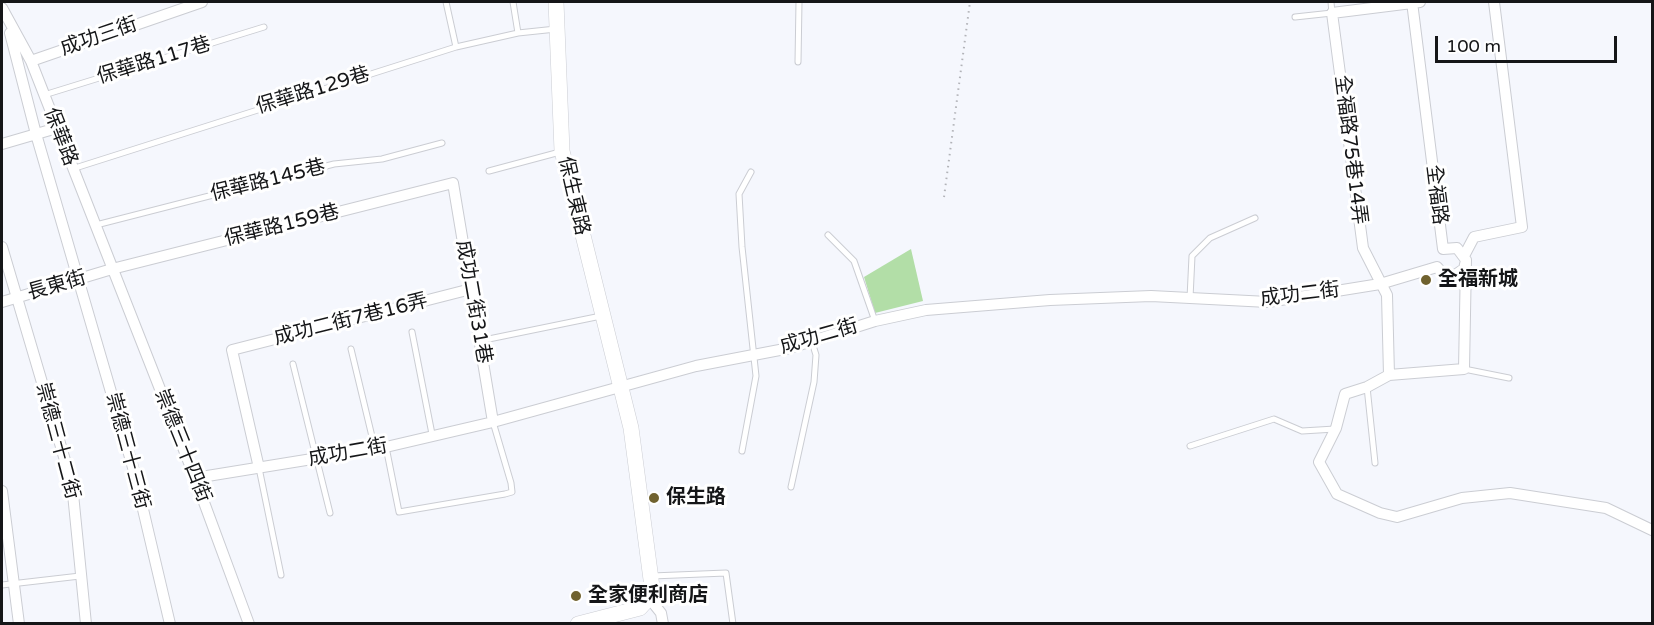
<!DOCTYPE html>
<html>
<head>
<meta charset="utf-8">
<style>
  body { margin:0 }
  #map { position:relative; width:1654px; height:625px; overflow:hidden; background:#f5f7fd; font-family:"Varela Round",sans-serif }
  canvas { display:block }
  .frame { position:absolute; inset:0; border:3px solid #151618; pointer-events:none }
  .scale { position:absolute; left:1435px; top:36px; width:182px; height:27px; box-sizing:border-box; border:3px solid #151618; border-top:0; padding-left:8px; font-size:18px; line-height:21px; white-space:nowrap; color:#151618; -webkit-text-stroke:4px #fff; paint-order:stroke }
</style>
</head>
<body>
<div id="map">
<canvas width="1654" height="625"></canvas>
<div class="frame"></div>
<div class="scale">100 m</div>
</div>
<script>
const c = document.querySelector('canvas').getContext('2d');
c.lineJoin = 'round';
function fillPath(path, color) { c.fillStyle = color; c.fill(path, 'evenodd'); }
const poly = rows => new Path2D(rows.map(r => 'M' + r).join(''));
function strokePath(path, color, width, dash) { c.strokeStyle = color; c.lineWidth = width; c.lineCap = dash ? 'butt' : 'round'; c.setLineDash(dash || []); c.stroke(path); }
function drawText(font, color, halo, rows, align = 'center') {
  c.font = font + ' "Varela Round","Noto Sans TC",sans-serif'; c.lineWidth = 6; c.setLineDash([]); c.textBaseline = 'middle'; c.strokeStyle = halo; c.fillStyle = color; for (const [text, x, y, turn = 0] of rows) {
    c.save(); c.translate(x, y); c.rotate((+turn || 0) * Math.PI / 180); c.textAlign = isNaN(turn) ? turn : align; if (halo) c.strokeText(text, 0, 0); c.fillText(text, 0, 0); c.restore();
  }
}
const green = poly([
  [911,249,923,301,875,313,864,277]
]);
const path = poly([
  [944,197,970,2]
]);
const lane = poly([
  [446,2,456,47],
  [513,2,518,33],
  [1295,17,1332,13,1331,2],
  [798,62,799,2],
  [44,95,264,27],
  [72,169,456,47,518,33,556,29],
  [489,171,560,152],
  [96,225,334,164,382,159,442,143],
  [828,235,854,261,875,321],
  [1190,298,1192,256,1210,238,1255,218],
  [412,332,432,434],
  [479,341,601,316],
  [351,349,375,449],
  [293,364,330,513],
  [1464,369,1509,378],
  [1367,387,1375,463],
  [1190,446,1274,419,1302,431,1335,429],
  [386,447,399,512,505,494,512,492,511,483,493,422],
  [742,451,756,376,742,247,739,194,751,172],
  [259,468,281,575],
  [791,487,814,382,816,355,812,342],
  [652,576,726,573,733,624],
  [2,585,80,576]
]);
const street = poly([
  [1412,2,1443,249,1457,248,1466,260,1464,369,1389,375,1367,387,1345,394,1336,428,1319,462,1337,494,1380,513,1397,517,1462,498,1510,493,1606,508,1652,530],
  [2,8,31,61,195,478,249,624],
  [10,33,36,134,134,471,170,624],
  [31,61,202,2],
  [2,144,57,128],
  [2,247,72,484,86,624],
  [1464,256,1474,237,1522,227,1494,2],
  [2,302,112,269,453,183,493,422],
  [1389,375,1387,295,1363,248,1332,13,1420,2],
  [259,468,232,350,471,289],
  [195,478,386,447,493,422,696,366,790,348,875,321,926,310,1050,300,1151,296,1268,302,1380,284,1437,267,1443,274,1452,277,1464,269,1466,260],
  [2,491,19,624],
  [649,598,661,613,663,624]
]);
const secondary = poly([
  [556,2,562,151,631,428,652,587,649,598,640,608,578,624]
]);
const markers = [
  [1426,280,6,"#70622f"],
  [654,498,6,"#70622f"],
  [576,596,6,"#70622f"]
];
const streetNames = [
  ["成功三街",99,37,-19],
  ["保華路117巷",154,61,-17],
  ["保華路129巷",313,91,-17],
  ["保華路",60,137,69],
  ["全福路75巷14弄",1350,150,83],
  ["保華路145巷",268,181,-14],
  ["全福路",1436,195,83],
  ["保生東路",573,196,77],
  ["保華路159巷",282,226,-14],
  ["長東街",57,286,-16],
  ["成功二街",1300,295,-7],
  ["成功二街31巷",473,302,80],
  ["成功二街7巷16弄",351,320,-14],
  ["成功二街",819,337,-16],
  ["崇德三十二街",57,441,75],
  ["崇德三十四街",182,446,68],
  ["崇德三十三街",127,451,75],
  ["成功二街",348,453,-10]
];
const poiNames = [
  ["全福新城",1438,280],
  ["保生路",666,498],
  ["全家便利商店",588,596]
];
fillPath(green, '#b2dea7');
strokePath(lane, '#cbcdd3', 7);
strokePath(street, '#cbcdd3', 12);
strokePath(secondary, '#cbcdd3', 16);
strokePath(path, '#b2b3b8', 2, [1.5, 4.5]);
strokePath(lane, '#fff', 5);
strokePath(street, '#fff', 10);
strokePath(secondary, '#fff', 15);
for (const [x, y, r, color] of markers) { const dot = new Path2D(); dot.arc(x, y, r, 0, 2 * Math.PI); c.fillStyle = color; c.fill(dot); strokePath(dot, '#fff', 2); }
drawText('20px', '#151618', '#fff', streetNames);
drawText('bold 20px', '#151618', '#fff', poiNames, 'left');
</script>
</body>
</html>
